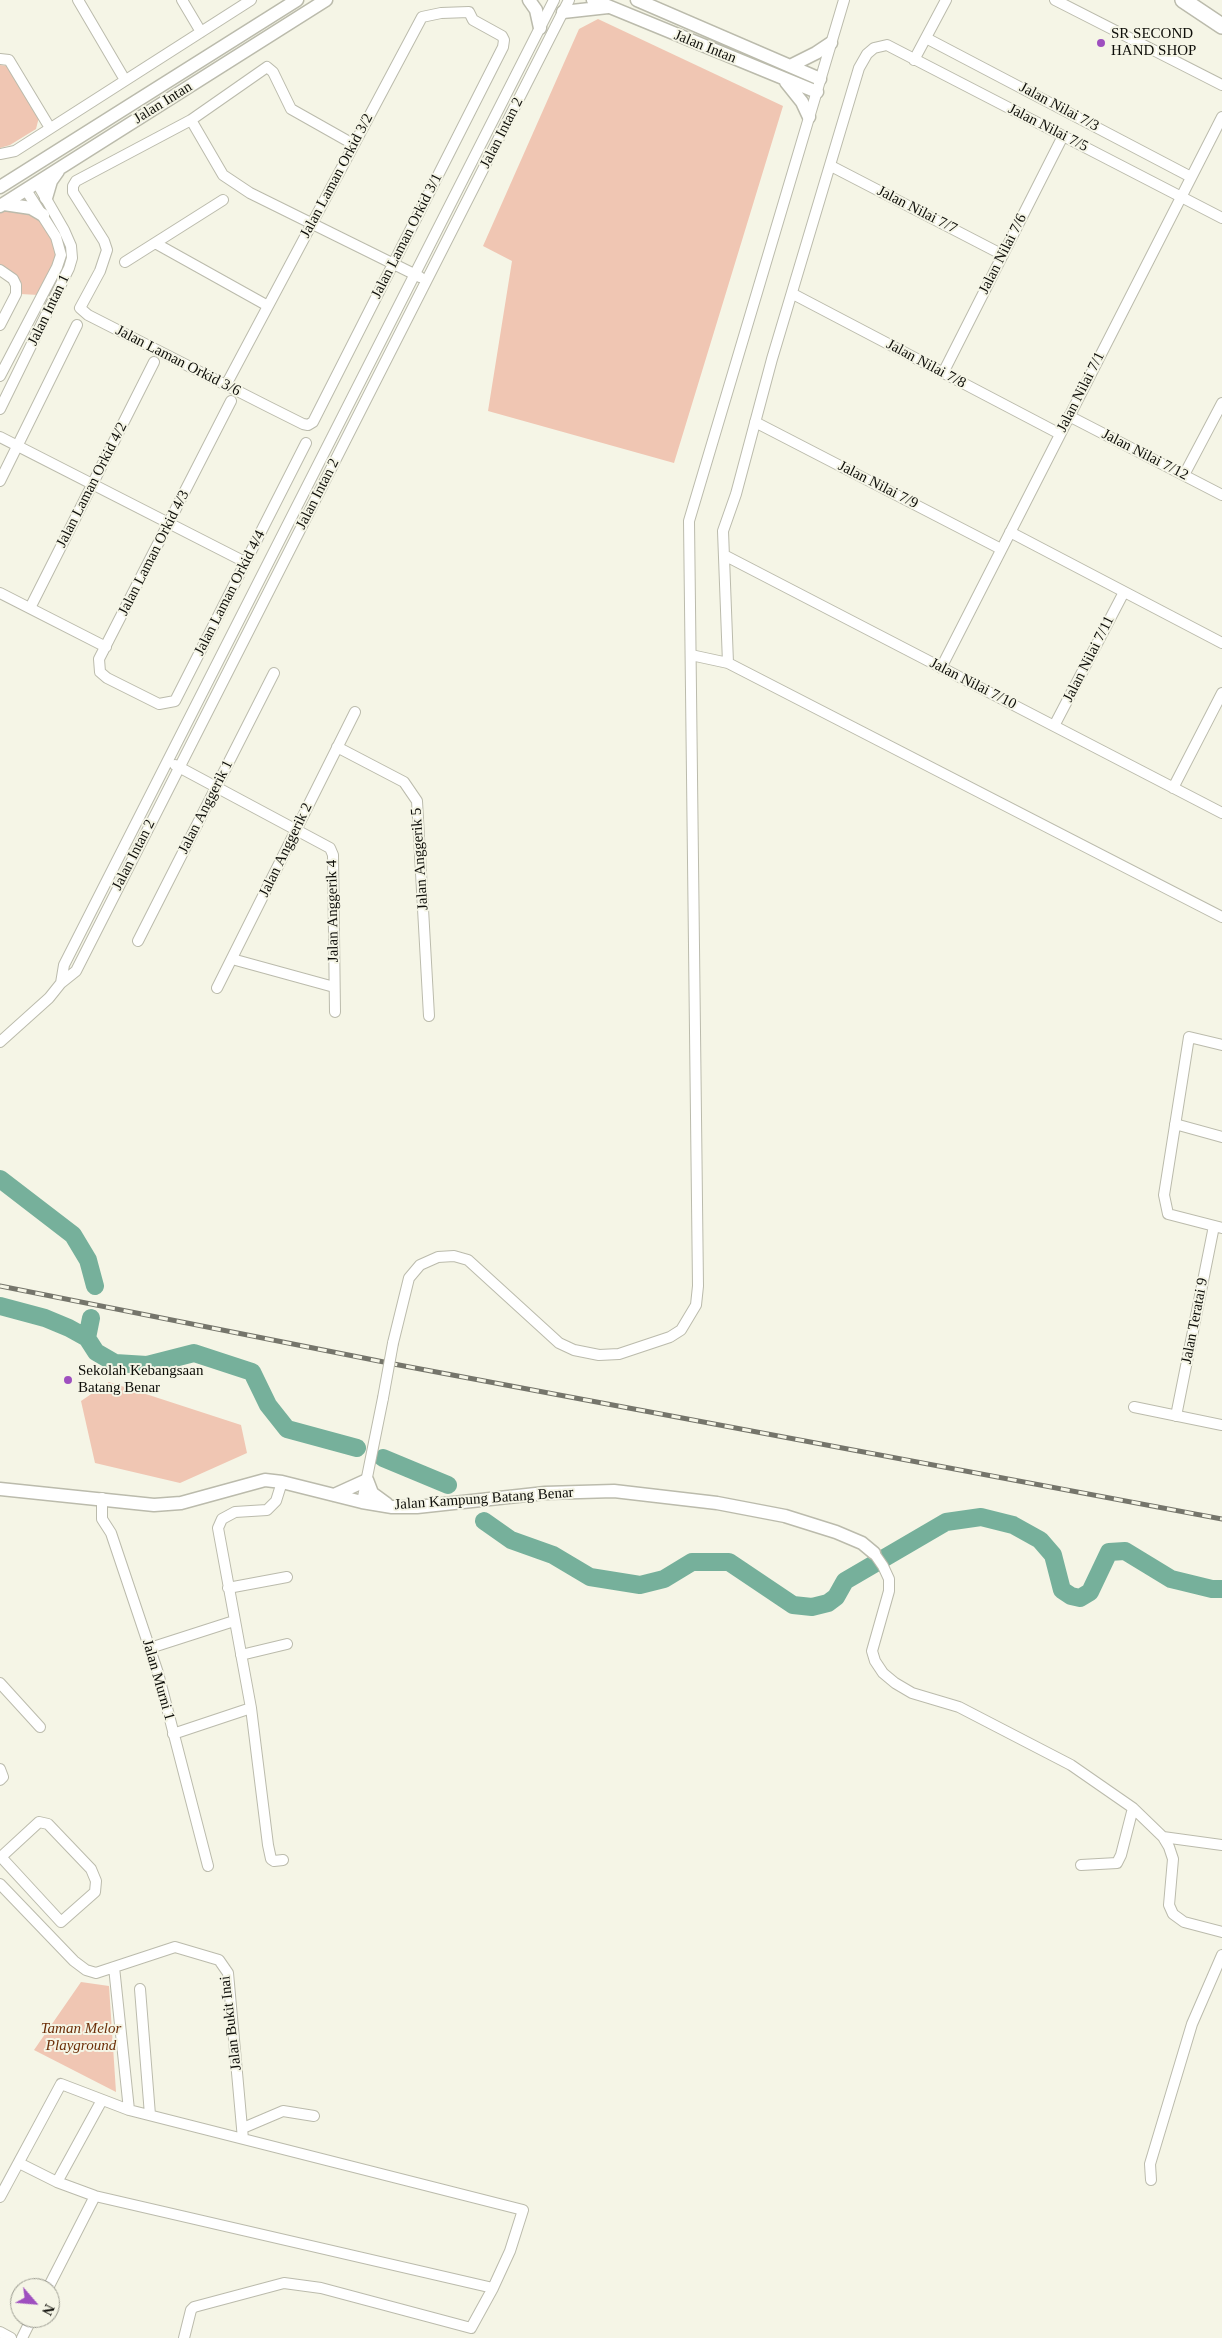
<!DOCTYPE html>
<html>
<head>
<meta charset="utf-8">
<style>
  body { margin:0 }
  #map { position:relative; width:1222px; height:2338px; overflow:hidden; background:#f5f5e6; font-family:"Times New Roman",serif }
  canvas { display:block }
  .north { position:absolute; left:10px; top:2278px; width:50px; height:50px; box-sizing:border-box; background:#f5f5e6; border:1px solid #99998e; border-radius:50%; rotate:117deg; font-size:14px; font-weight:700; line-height:20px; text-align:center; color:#0e0e09 }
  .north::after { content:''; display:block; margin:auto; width:18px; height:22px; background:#9e4fbf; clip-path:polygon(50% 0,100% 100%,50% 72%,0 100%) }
</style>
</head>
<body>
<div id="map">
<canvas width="1222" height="2338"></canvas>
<div class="north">N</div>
</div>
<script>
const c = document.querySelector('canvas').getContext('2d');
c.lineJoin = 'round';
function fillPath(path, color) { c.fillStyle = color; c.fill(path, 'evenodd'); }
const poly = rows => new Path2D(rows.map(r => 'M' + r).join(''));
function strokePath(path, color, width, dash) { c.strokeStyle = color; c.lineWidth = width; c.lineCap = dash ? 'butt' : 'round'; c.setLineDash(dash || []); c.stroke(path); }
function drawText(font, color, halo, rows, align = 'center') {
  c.font = font + ' "Times New Roman",serif'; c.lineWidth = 4; c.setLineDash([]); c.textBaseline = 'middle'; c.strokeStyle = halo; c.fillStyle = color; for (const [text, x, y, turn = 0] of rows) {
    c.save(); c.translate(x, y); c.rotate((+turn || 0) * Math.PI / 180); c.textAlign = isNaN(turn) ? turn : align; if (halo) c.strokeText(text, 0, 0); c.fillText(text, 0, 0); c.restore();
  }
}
const green = poly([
  [598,19,783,106,674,463,488,411,512,261,483,246,579,29],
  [0,65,8,66,39,117,36,129,10,145,0,148],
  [18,208,40,219,52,239,57,257,39,295,20,294,19,281,16,275,0,265,0,211],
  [109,1382,241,1425,247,1453,180,1483,95,1463,81,1401],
  [81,1982,109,1986,116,2092,34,2050]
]);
const river = poly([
  [0,1179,73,1235,88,1260,95,1286],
  [0,1306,45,1318,69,1328,87,1338,96,1352,115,1363,147,1365,194,1353,252,1372,268,1405,287,1429,357,1448],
  [87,1338,91,1318],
  [383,1458,448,1485],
  [484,1521,511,1540,553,1555,590,1577,640,1585,664,1579,692,1562,729,1562,793,1605,812,1607,828,1603,836,1597,845,1581,946,1522,981,1517,1013,1525,1040,1540,1053,1555,1062,1590,1071,1596,1080,1598,1090,1592,1109,1552,1125,1551,1171,1579,1212,1589,1222,1589]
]);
const minor = poly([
  [78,0,125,80],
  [182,0,201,32],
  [1055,0,1222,85],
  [926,38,1191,177],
  [0,59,9,60,50,128],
  [914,60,946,0],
  [191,120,223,175,250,193,420,277],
  [0,154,15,151,251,0],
  [831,166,1003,255],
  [155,243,268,306],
  [125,262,223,200],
  [0,270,13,279,16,285,16,294,0,325],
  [793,294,1060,434],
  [943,373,1063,136],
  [0,376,57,267,61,255,56,237,26,190],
  [226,385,422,17,441,13,469,12,473,20,502,36,504,40,503,47,313,422,308,425,303,424,269,407,88,315,80,308,100,271,107,250,104,241,73,192,73,186,76,181,191,120,267,67,273,72,291,109,353,144],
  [231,401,99,659,100,672,107,678,159,704,175,701,306,443],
  [0,409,69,268,72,258,71,246,64,230,37,183],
  [1069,416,1222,495],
  [755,422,1001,549],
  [0,437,245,562],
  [1184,475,1222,403],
  [0,481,77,325],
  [1010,532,1222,643],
  [724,555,1222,813],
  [0,593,106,647],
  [30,608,154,362],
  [691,655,728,663,1222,917],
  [728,663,723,531,736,494,772,359,859,68,867,54,874,48,887,45,1222,218],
  [941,668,1222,117],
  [1054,726,1124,592],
  [337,747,404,782,417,801,429,1016],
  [175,765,330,848,333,855,335,1012],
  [1173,788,1222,693],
  [138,941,274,673],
  [232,959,334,987],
  [61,983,64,965,554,0],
  [217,988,355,712],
  [0,1042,49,998,61,983,76,971,569,0],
  [1222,1045,1189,1037,1164,1195,1168,1214,1222,1228],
  [1175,1124,1222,1137],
  [393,1343,409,1278,420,1265,438,1257,454,1256,468,1260,559,1343,574,1350,599,1355,619,1354,670,1337,681,1330,696,1305,698,1286,689,521,844,0],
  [1134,1407,1222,1425],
  [1176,1416,1214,1226],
  [282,1482,276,1501,267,1510,235,1512,222,1519,218,1528,251,1708,268,1845,271,1859,274,1861,283,1860],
  [102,1498,102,1519,111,1533,158,1673,208,1866],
  [362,1502,383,1398],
  [874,1553,883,1566,889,1579,889,1591,872,1651,875,1661,883,1673,895,1683,912,1693,959,1707,1071,1765,1133,1808,1163,1837,1169,1847,1173,1859,1169,1905,1173,1914,1184,1922,1222,1932],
  [228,1588,287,1577],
  [150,1648,234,1621],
  [241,1655,287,1644],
  [0,1683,40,1727],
  [173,1734,251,1708],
  [0,1769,3,1777,0,1780],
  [1163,1837,1222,1845],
  [0,1857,1,1857,61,1922,95,1892,96,1881,91,1869,48,1824,39,1822,1,1857],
  [1081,1865,1117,1863,1121,1855,1133,1808],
  [0,1884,74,1961,86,1970,96,1973,175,1947,219,1960,228,1973,243,2139],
  [114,1967,129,2110],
  [140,1989,150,2115],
  [243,2128,283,2111,314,2116],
  [19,2163,57,2182,95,2196,493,2288],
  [1151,2180,1150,2164,1192,2024,1222,1955],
  [57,2182,102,2100],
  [0,2197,61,2084,129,2110,523,2210,510,2251,493,2288,471,2328,321,2288,284,2283,194,2307,191,2310,184,2338],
  [48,2288,95,2196],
  [0,2332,11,2338],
  [22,2338,32,2318]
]);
const tertiary = poly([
  [529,0,536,10,540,28],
  [593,0,817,92],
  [637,0,820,79],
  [563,12,608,7],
  [790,66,816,53,831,43],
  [786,82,802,102,809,117],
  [0,187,297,0],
  [46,198,51,181,58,171],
  [4,204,31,208,43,215],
  [0,206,326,0],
  [0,1489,154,1505,181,1503,265,1480,282,1482,362,1502,392,1507,417,1507,545,1493,614,1491,717,1503,785,1516,836,1532,862,1543,874,1553],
  [334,1495,367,1480,372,1493,387,1504]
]);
const secondary = poly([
  [1183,0,1222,26]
]);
const rail = poly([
  [0,1286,399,1365,1222,1519]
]);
const minorBridge = poly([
  [383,1398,393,1343]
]);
const markers = [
  [1101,43,5,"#9e4fbf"],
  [68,1380,5,"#9e4fbf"]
];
const poiNames = [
  ["SR SECOND",1111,34],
  ["HAND SHOP",1111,51],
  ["Sekolah Kebangsaan",78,1371],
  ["Batang Benar",78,1388]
];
const streetNames = [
  ["Jalan Intan",705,47,22],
  ["Jalan Intan",163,103,-32],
  ["Jalan Nilai 7/3",1059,107,28],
  ["Jalan Nilai 7/5",1048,128,27],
  ["Jalan Intan 2",502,133,-63],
  ["Jalan Laman Orkid 3/2",337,176,-62],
  ["Jalan Nilai 7/7",917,210,27],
  ["Jalan Laman Orkid 3/1",407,236,-63],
  ["Jalan Nilai 7/6",1003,254,-63],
  ["Jalan Intan 1",49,310,-64],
  ["Jalan Laman Orkid 3/6",178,361,27],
  ["Jalan Nilai 7/8",926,364,28],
  ["Jalan Nilai 7/1",1081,392,-63],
  ["Jalan Nilai 7/12",1145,455,27],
  ["Jalan Laman Orkid 4/2",92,485,-63],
  ["Jalan Nilai 7/9",878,485,27],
  ["Jalan Intan 2",318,494,-63],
  ["Jalan Laman Orkid 4/3",154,553,-63],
  ["Jalan Laman Orkid 4/4",230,593,-63],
  ["Jalan Nilai 7/11",1089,659,-63],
  ["Jalan Nilai 7/10",973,684,27],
  ["Jalan Anggerik 1",206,807,-63],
  ["Jalan Anggerik 2",286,850,-64],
  ["Jalan Intan 2",134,855,-63],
  ["Jalan Anggerik 5",420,859,-94],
  ["Jalan Anggerik 4",333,911,-91],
  ["Jalan Teratai 9",1195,1321,-79],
  ["Jalan Kampung Batang Benar",484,1499,-4],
  ["Jalan Murni 1",158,1680,74],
  ["Jalan Bukit Inai",231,2023,-97]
];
const parkNames = [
  ["Taman Melor",81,2029],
  ["Playground",81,2046]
];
fillPath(green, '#f0c6b3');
strokePath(river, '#76b09b', 18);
strokePath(minor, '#bbbbac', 12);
strokePath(tertiary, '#bbbbac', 15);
strokePath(secondary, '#bbbbac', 18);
strokePath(minor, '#fff', 10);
strokePath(tertiary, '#fff', 12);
strokePath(secondary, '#fff', 15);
strokePath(rail, '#75756b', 5);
strokePath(rail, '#f5f5e6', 3, [9]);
strokePath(minorBridge, '#bbbbac', 12, []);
strokePath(minorBridge, '#fff', 10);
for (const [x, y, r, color] of markers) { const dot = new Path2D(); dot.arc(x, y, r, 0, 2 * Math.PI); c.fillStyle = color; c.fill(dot); strokePath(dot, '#f5f5e6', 2); }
drawText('15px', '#0e0e09', '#f5f5e6', poiNames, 'left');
drawText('15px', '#0e0e09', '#f5f5e6', streetNames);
drawText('italic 15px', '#6c2f09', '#f5f5e6', parkNames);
</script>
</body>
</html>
